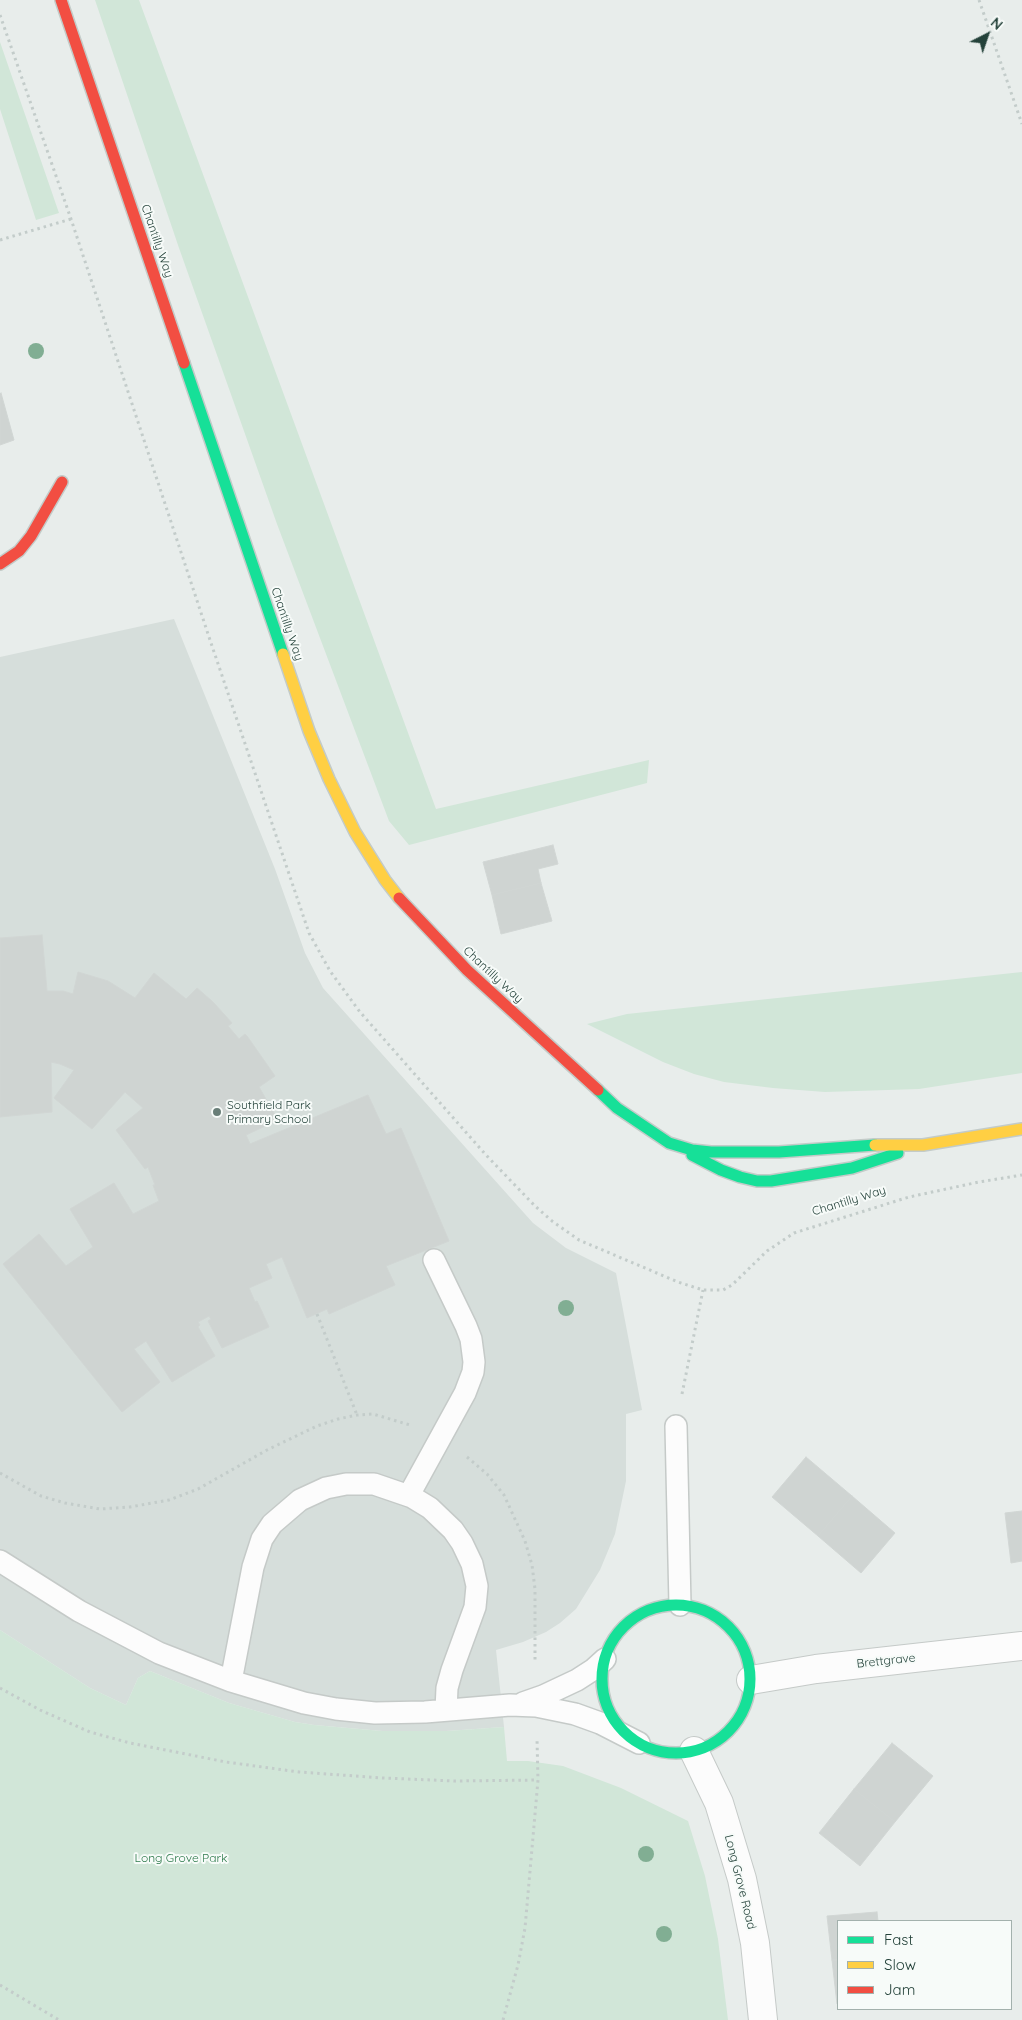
<!DOCTYPE html>
<html>
<head>
<meta charset="utf-8">
<style>
  body { margin:0 }
  #map { position:relative; width:1022px; height:2020px; overflow:hidden; background:#e8edeb; font-family:Quicksand,sans-serif }
  canvas { display:block }
  .legend { position:absolute; left:837px; top:1920px; width:175px; height:90px; box-sizing:border-box; background:#f7fbf9; border:1px solid #a3b1ad; margin:0; padding:6px 9px; list-style:none; font-size:15px; color:#24423a }
  .legend li { display:flex; align-items:center; gap:10px; height:25px }
  .legend b { width:25px; border:1px solid #a3b1ad }
  .north { position:absolute; left:962px; top:10px; width:50px; height:50px; -webkit-text-stroke:4px #f7fbf9; paint-order:stroke; rotate:41deg; font-size:14px; font-weight:700; line-height:20px; text-align:center; color:#24423a }
  .north::after { content:''; display:block; margin:auto; width:18px; height:22px; background:#24423a; clip-path:polygon(50% 0,100% 100%,50% 72%,0 100%) }
</style>
</head>
<body>
<div id="map">
<canvas width="1022" height="2020"></canvas>
<ul class="legend">
<li><b style="height:6px;background:#16e098"></b>Fast</li>
<li><b style="height:6px;background:#ffcf43"></b>Slow</li>
<li><b style="height:6px;background:#f24e42"></b>Jam</li>
</ul>
<div class="north">N</div>
</div>
<script>
const c = document.querySelector('canvas').getContext('2d');
c.lineJoin = 'round';
function fillPath(path, color) { c.fillStyle = color; c.fill(path, 'evenodd'); }
const poly = rows => new Path2D(rows.map(r => 'M' + r).join(''));
function strokePath(path, color, width, dash) { c.strokeStyle = color; c.lineWidth = width; c.lineCap = dash ? 'butt' : 'round'; c.setLineDash(dash || []); c.stroke(path); }
function drawText(font, color, halo, rows, align = 'center') {
  c.font = font + ' Quicksand,sans-serif'; c.lineWidth = 4; c.setLineDash([]); c.textBaseline = 'middle'; c.strokeStyle = halo; c.fillStyle = color; for (const [text, x, y, turn = 0] of rows) {
    c.save(); c.translate(x, y); c.rotate((+turn || 0) * Math.PI / 180); c.textAlign = isNaN(turn) ? turn : align; if (halo) c.strokeText(text, 0, 0); c.fillText(text, 0, 0); c.restore();
  }
}
const built = poly([
  [174,619,275,869,305,953,323,988,533,1223,566,1248,616,1273,642,1410,626,1414,626,1481,615,1534,600,1570,576,1609,560,1623,546,1632,523,1642,496,1650,504,1727,447,1731,382,1731,314,1725,295,1722,229,1703,150,1671,138,1678,126,1705,90,1688,0,1630,0,657]
]);
const green = poly([
  [95,0,139,0,436,809,649,760,647,783,409,845,389,821,277,524,179,248],
  [0,42,59,213,36,220,0,109],
  [1022,972,1022,1073,919,1089,825,1092,773,1088,724,1082,694,1074,663,1062,587,1024,627,1014],
  [0,1630,90,1688,126,1705,138,1678,150,1671,229,1703,295,1722,314,1725,382,1731,447,1731,504,1727,507,1761,528,1761,563,1766,621,1788,688,1821,705,1876,718,1939,728,2020,0,2020]
]);
const building = poly([
  [1,393,14,440,0,445,0,394,1,393],
  [553,845,558,864,538,869,541,883,492,895,483,862,553,845],
  [541,883,552,921,501,934,492,895,541,883],
  [42,935,47,991,63,991,73,994,78,972,108,981,135,998,154,973,186,999,197,988,213,1002,232,1023,228,1026,239,1039,245,1034,247,1036,275,1076,259,1087,278,1120,246,1135,250,1144,368,1095,386,1134,401,1128,449,1241,386,1266,395,1285,329,1314,327,1309,307,1318,282,1257,266,1264,272,1278,249,1288,255,1302,257,1301,269,1327,222,1348,208,1321,211,1319,209,1316,198,1322,200,1325,198,1327,215,1356,172,1382,146,1341,134,1349,160,1382,122,1412,3,1264,39,1234,66,1266,93,1247,70,1209,114,1183,133,1214,159,1201,153,1185,155,1185,148,1167,145,1169,116,1130,143,1108,125,1092,92,1129,54,1098,74,1070,60,1064,51,1062,52,1112,0,1117,0,938,42,935],
  [806,1457,852,1496,818,1536,772,1497,806,1457],
  [852,1496,895,1533,861,1573,818,1536,852,1496],
  [1022,1511,1022,1561,1011,1563,1005,1513,1022,1511],
  [892,1743,933,1776,895,1822,854,1789,892,1743],
  [854,1789,895,1822,860,1866,819,1833,854,1789],
  [877,1912,878,1921,838,1921,838,1960,832,1960,827,1916,877,1912],
  [832,1960,838,1960,838,2004,837,2004,832,1960]
]);
const path = poly([
  [979,0,1022,124],
  [0,15,71,219,210,640,309,933,330,971,360,1012,486,1155,535,1206,552,1221,579,1240,678,1282,703,1290,723,1290,732,1285,767,1251,794,1233,909,1197,979,1182,1022,1175],
  [0,240,71,219],
  [317,1314,357,1415],
  [682,1394,703,1290],
  [467,1457,487,1474,504,1495,525,1541,532,1565,535,1589,535,1663],
  [0,1473,41,1496,65,1503,100,1509,130,1507,169,1500,198,1489,267,1450,317,1426,338,1419,357,1415,373,1414,410,1425],
  [0,1688,40,1710,90,1732,130,1743,226,1762,299,1772,383,1778,455,1781,538,1780],
  [0,1985,59,2020],
  [503,2020,518,1965,525,1928,538,1780,537,1739]
]);
const lane = poly([
  [676,1426,680,1605],
  [409,1495,465,1393,473,1372,474,1362,471,1339,466,1326,434,1260],
  [0,1561,79,1611,159,1653,231,1681,304,1703,336,1709,375,1713,425,1712,510,1705,536,1706,575,1714,600,1723,639,1743],
  [231,1681,253,1567,262,1539,272,1524,300,1500,326,1488,346,1484,374,1484,412,1497,430,1508,453,1530,462,1543,472,1564,477,1586,475,1607,452,1670,447,1688,446,1710],
  [523,1703,543,1696,577,1680,594,1669,605,1659]
]);
const street = poly([
  [751,1680,816,1669,1022,1646],
  [694,1751,719,1803,742,1879,755,1943,763,2020]
]);
const fast = poly([
  [184,363,283,654],
  [598,1090,617,1108,669,1143,692,1150,711,1152,779,1152,875,1145],
  [692,1155,721,1170,740,1177,757,1181,771,1181,852,1168,898,1153],
  '602 1679a74 74 0 1 1 148 0a74 74 0 1 1-148 0Z'
]);
const slow = poly([
  [283,654,309,731,329,779,355,832,385,880,399,898],
  [875,1145,923,1145,1022,1129]
]);
const jam = poly([
  [61,0,184,363],
  [0,564,19,551,31,536,62,482],
  [399,898,467,970,598,1090]
]);
const trees = [
  [36,351],
  [566,1308],
  [646,1854],
  [664,1934]
];
const markers = [
  [217,1112,5,"#697e78"]
];
const streetNames = [
  ["Chantilly Way",157,241,71],
  ["Chantilly Way",287,624,71],
  ["Chantilly Way",493,975,43],
  ["Chantilly Way",849,1201,-17],
  ["Brettgrave",886,1661,-6],
  ["Long Grove Road",740,1882,76]
];
const poiNames = [
  ["Southfield Park",227,1105],
  ["Primary School",227,1119]
];
const parkNames = [
  ["Long Grove Park",181,1858]
];
fillPath(built, '#d6dedb');
fillPath(green, '#d1e6d8');
fillPath(building, '#cfd4d2');
strokePath(building, '#d1d6d4', 1);
strokePath(lane, '#c5cac8', 24);
strokePath(street, '#c5cac8', 30);
strokePath(fast, '#c3cbc8', 14);
strokePath(slow, '#c3cbc8', 14);
strokePath(jam, '#c3cbc8', 14);
strokePath(path, '#c3ccca', 3, [2.5, 4]);
strokePath(lane, '#fcfcfc', 21);
strokePath(street, '#fcfcfc', 28);
strokePath(fast, '#16e098', 11);
strokePath(slow, '#ffcf43', 11);
strokePath(jam, '#f24e42', 11);
c.fillStyle = '#81ae93';
for (const [x, y] of trees) { c.beginPath(); c.arc(x, y, 8, 0, 2 * Math.PI); c.fill(); }
for (const [x, y, r, color] of markers) { const dot = new Path2D(); dot.arc(x, y, r, 0, 2 * Math.PI); c.fillStyle = color; c.fill(dot); strokePath(dot, '#f7fbf9', 2); }
drawText('12px', '#24423a', '#f7fbf9', streetNames);
drawText('12px', '#24423a', '#f7fbf9', poiNames, 'left');
drawText('12px', '#2d7a4b', '#f7fbf9', parkNames);
</script>
</body>
</html>
